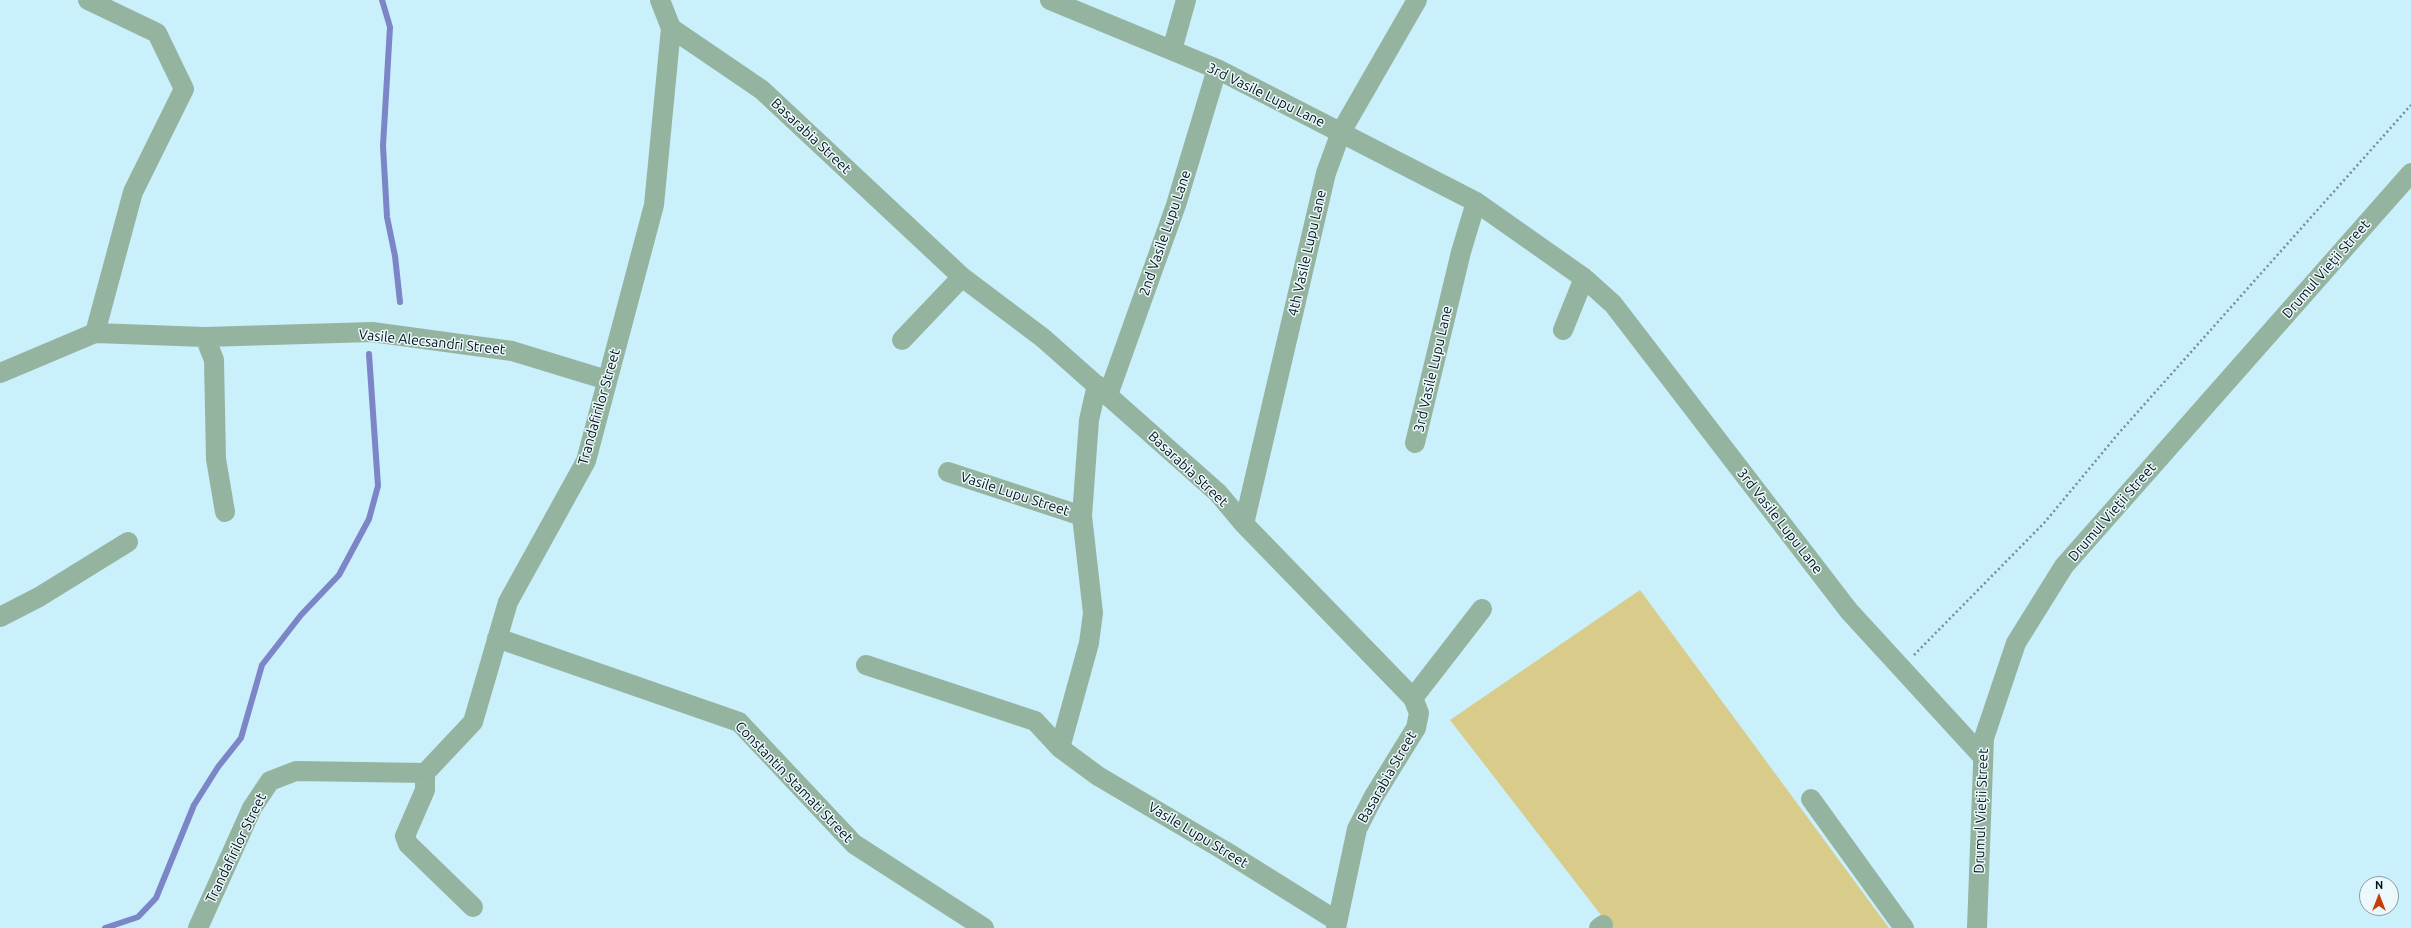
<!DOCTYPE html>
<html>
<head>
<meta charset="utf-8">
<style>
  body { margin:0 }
  #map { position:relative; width:2411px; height:928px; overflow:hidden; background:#c9f0fb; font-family:Ubuntu,sans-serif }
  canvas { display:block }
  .north { position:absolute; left:2359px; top:876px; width:40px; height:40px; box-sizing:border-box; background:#ebf8fc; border:1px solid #8d9ca1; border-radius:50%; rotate:0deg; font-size:11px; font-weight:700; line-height:16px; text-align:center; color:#001219 }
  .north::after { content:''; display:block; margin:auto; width:14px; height:18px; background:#c53e07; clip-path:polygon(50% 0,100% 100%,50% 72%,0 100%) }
</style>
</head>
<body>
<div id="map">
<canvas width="2411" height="928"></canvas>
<div class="north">N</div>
</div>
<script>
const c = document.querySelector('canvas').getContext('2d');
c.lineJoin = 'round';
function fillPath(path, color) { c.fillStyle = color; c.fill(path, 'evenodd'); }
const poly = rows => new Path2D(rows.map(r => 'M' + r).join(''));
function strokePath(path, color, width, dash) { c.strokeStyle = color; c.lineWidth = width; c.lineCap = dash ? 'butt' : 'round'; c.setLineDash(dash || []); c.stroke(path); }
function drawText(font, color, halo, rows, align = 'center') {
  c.font = font + ' Ubuntu,sans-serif'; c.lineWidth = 3; c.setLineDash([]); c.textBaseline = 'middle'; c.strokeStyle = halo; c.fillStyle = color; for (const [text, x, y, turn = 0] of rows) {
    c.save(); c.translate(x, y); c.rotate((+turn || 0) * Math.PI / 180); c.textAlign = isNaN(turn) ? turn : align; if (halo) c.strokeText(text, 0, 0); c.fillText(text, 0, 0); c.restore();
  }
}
const green = poly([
  [1640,590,1889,928,1611,928,1450,720]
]);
const stream = poly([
  [382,0,390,27,383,146,387,217,395,256,400,302],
  [105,928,138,917,156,898,194,805,218,767,241,738,262,665,301,615,339,575,369,519,378,486,369,354]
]);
const path = poly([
  [1914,655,2045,522,2118,434,2411,105]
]);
const minor = poly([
  [88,0,157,33,184,89,133,192,95,333],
  [660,0,671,28,762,90,962,277,1043,338,1218,493,1244,524,1413,698,1419,713,1416,728,1374,796,1357,829,1336,928],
  [1050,0,1217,69,1476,202,1584,278,1613,304,1849,611,1983,757],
  [1172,50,1186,0],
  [1563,330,1584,278],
  [205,337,214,360,216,459,225,512],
  [902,340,962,277],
  [0,373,95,333,205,337,372,332,512,351,607,380],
  [1108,395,1176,205,1217,69],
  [1415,443,1461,252,1476,202],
  [948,472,1082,516],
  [1244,524,1326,173,1341,132,1417,0],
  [0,617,39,597,128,542],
  [497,638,739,722,854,844,984,928],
  [866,665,1035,721,1060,748,1098,776,1225,851,1337,921],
  [1413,698,1482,609],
  [1060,748,1089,643,1093,613,1082,516,1089,420,1097,385],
  [425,773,425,790,405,836,408,844,473,907],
  [1811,799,1904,928],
  [198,928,252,808,270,781,296,771,425,773,473,722,508,602,586,461,654,205,671,28],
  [1599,928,1603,925],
  [1977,928,1984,738,2016,643,2064,566,2411,173]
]);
const streetNames = [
  ["3rd Vasile Lupu Lane",1266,95,26],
  ["Basarabia Street",811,136,43],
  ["2nd Vasile Lupu Lane",1165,233,-71],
  ["4th Vasile Lupu Lane",1307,253,-77],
  ["Drumul Vieții Street",2326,269,-49],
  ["Vasile Alecsandri Street",432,342,6],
  ["3rd Vasile Lupu Lane",1433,369,-77],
  ["Trandafirilor Street",599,407,-74],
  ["Basarabia Street",1188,469,43],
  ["Vasile Lupu Street",1015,494,18],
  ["Drumul Vieții Street",2112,512,-49],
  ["3rd Vasile Lupu Lane",1780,521,52],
  ["Basarabia Street",1387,777,-60],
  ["Constantin Stamati Street",794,782,46],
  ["Drumul Vieții Street",1981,811,-88],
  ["Vasile Lupu Street",1198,835,31],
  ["Trandafirilor Street",236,848,-64]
];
fillPath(green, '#d9cc8b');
strokePath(stream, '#7c85c6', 6);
strokePath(path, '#718f98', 2.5, [2, 3]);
strokePath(minor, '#95b4a0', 20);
drawText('14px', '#001219', '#ebf8fc', streetNames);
</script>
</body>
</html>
